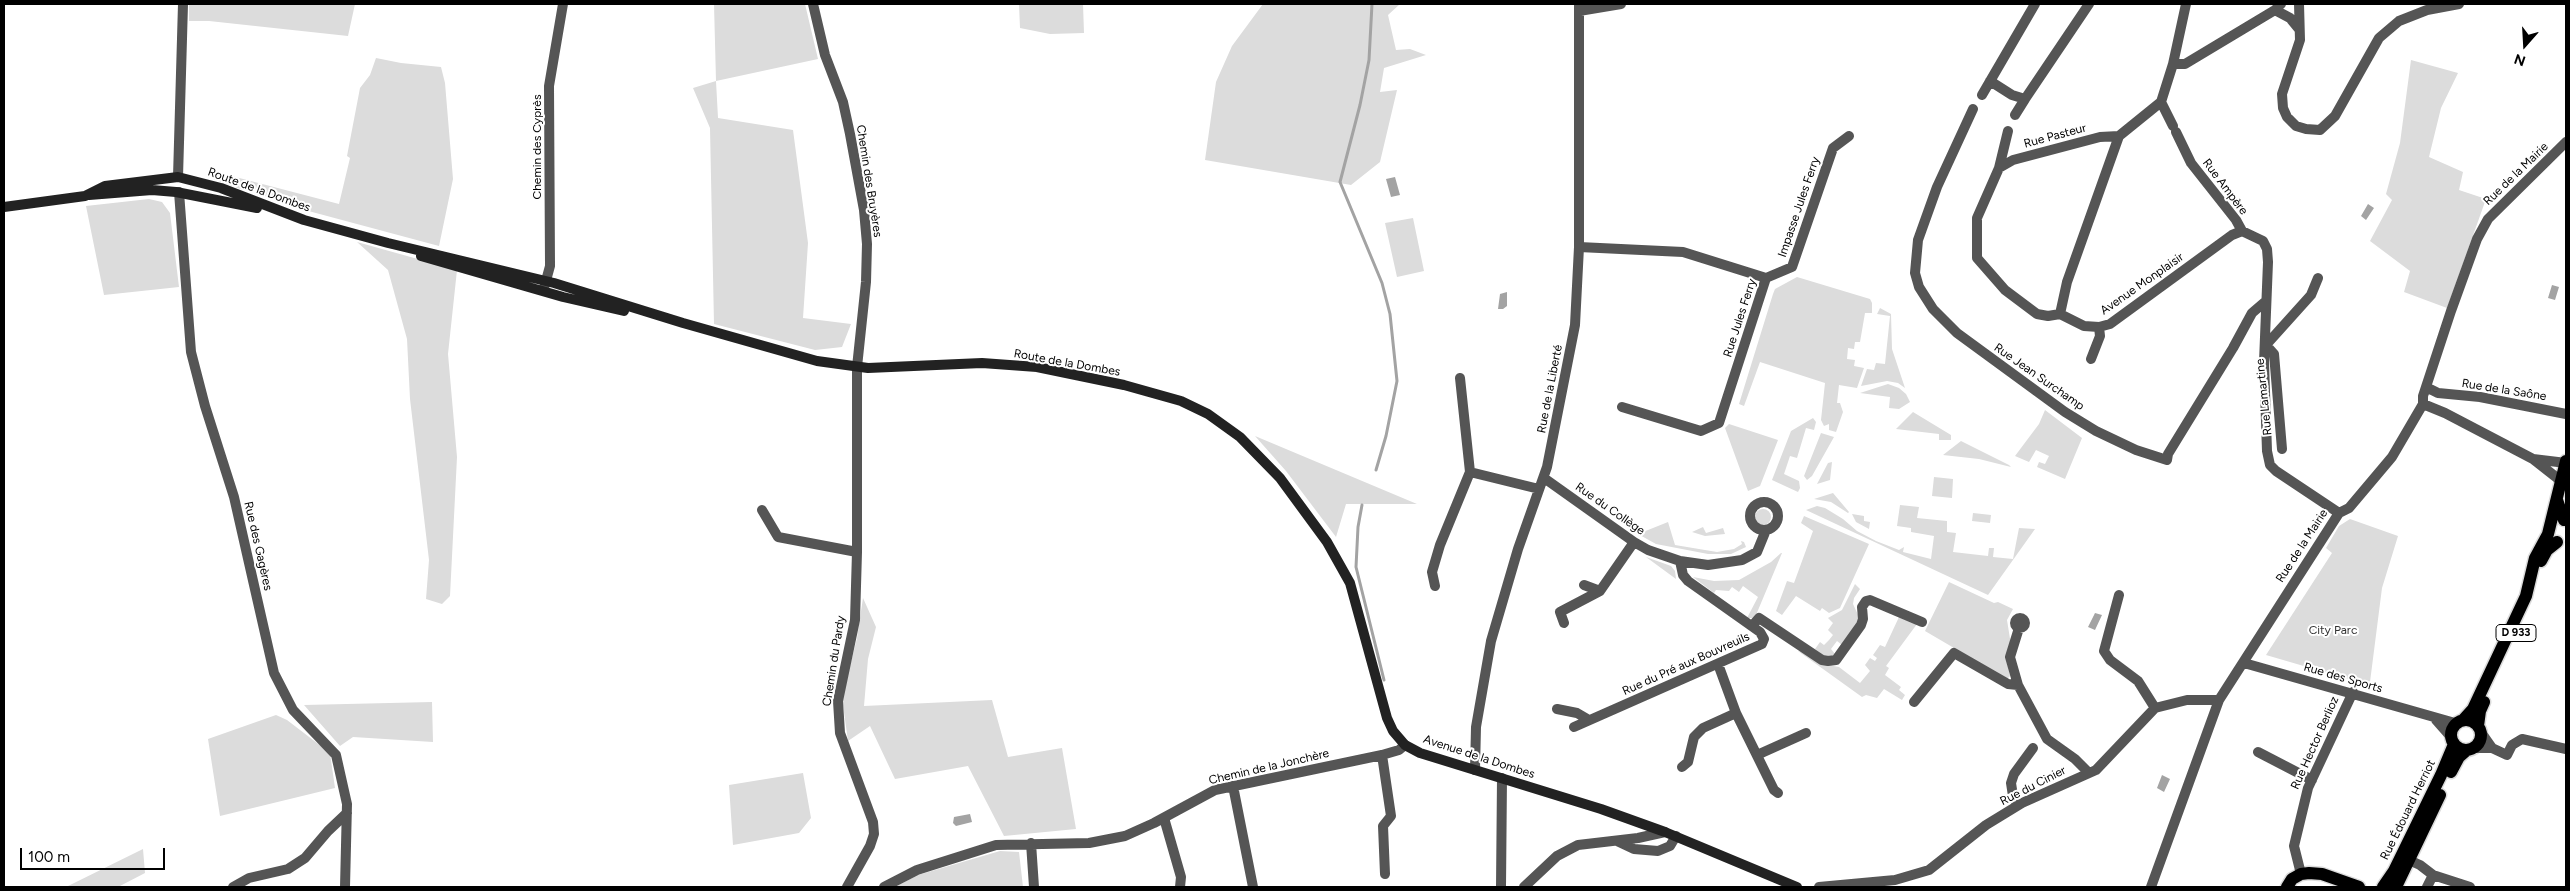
<!DOCTYPE html>
<html>
<head>
<meta charset="utf-8">
<style>
  body { margin:0 }
  #map { position:relative; width:2570px; height:891px; overflow:hidden; background:#fff; font-family:Figtree,sans-serif }
  canvas { display:block }
  .frame { position:absolute; inset:0; border:5px solid #000; pointer-events:none }
  .north { position:absolute; left:2500px; top:20px; width:50px; height:50px; -webkit-text-stroke:4px #fff; paint-order:stroke; rotate:199deg; font-size:14px; font-weight:700; line-height:20px; text-align:center; color:#000 }
  .north::after { content:''; display:block; margin:auto; width:18px; height:22px; background:#000; clip-path:polygon(50% 0,100% 100%,50% 72%,0 100%) }
  .scale { position:absolute; left:20px; top:848px; width:145px; height:22px; box-sizing:border-box; border:2px solid #000; border-top:0; padding-left:6px; font-size:15px; line-height:18px; white-space:nowrap; color:#000; -webkit-text-stroke:4px #fff; paint-order:stroke }
</style>
</head>
<body>
<div id="map">
<canvas width="2570" height="891"></canvas>
<div class="frame"></div>
<div class="north">N</div>
<div class="scale">100 m</div>
</div>
<script>
const c = document.querySelector('canvas').getContext('2d');
c.lineJoin = 'round';
function fillPath(path, color) { c.fillStyle = color; c.fill(path, 'evenodd'); }
const poly = rows => new Path2D(rows.map(r => 'M' + r).join(''));
function strokePath(path, color, width, dash) { c.strokeStyle = color; c.lineWidth = width; c.lineCap = dash ? 'butt' : 'round'; c.setLineDash(dash || []); c.stroke(path); }
function drawText(font, color, halo, rows, align = 'center') {
  c.font = font + ' Figtree,sans-serif'; c.lineWidth = 4; c.setLineDash([]); c.textBaseline = 'middle'; c.strokeStyle = halo; c.fillStyle = color; for (const [text, x, y, turn = 0] of rows) {
    c.save(); c.translate(x, y); c.rotate((+turn || 0) * Math.PI / 180); c.textAlign = isNaN(turn) ? turn : align; if (halo) c.strokeText(text, 0, 0); c.fillText(text, 0, 0); c.restore();
  }
}
const green = poly([
  [189,4,355,4,348,36,209,21,189,21],
  [714,4,805,4,818,59,716,81,718,118,793,130,808,243,803,318,851,324,842,347,815,350,714,324,710,128,693,88,716,81],
  [1019,4,1083,4,1084,33,1050,34,1020,28],
  [1263,4,1400,4,1388,15,1396,50,1410,49,1426,55,1384,68,1380,92,1397,90,1380,162,1351,185,1205,160,1216,82,1232,46],
  [376,58,401,63,441,67,445,83,453,179,439,246,301,209,265,196,262,191,249,187,243,190,213,179,213,176,224,174,339,204,350,158,347,156,360,88,370,75],
  [2411,60,2458,73,2441,108,2429,157,2463,172,2459,190,2486,199,2447,308,2404,292,2410,271,2370,241,2392,200,2386,194,2400,143],
  [149,199,162,202,170,213,179,287,104,295,86,206],
  [1413,218,1424,271,1397,277,1385,223],
  [357,242,457,270,448,354,457,457,450,596,442,604,426,599,429,560,410,399,407,339,388,270],
  [1797,277,1870,299,1872,303,1872,313,1865,313,1860,342,1855,342,1854,349,1848,348,1847,359,1855,360,1854,366,1864,368,1857,388,1839,385,1837,403,1840,403,1843,412,1836,432,1829,430,1829,424,1824,426,1821,420,1825,383,1760,362,1744,406,1739,404,1773,294,1775,289],
  [1880,308,1891,314,1892,349,1905,388,1898,383,1887,381,1861,386,1867,369,1874,370,1876,363,1885,364,1890,316,1877,314],
  [1888,384,1899,388,1906,394,1910,402,1899,409,1889,408,1890,397,1860,393],
  [2045,410,2082,438,2065,479,2037,467,2039,462,2045,464,2049,456,2036,450,2029,462,2015,456,2039,424],
  [1913,412,1951,435,1951,440,1939,440,1939,434,1896,429],
  [1813,418,1816,422,1814,430,1806,428,1797,458,1790,456,1784,474,1799,481,1800,488,1798,492,1772,480,1791,431],
  [1729,424,1778,440,1760,486,1748,491,1725,428],
  [1821,433,1834,437,1812,476,1807,480,1804,476],
  [1255,436,1417,504,1346,504,1336,537,1286,471],
  [1961,441,2009,465,2011,467,1979,459,1943,455],
  [1832,462,1830,480,1817,484,1828,463],
  [1934,477,1953,479,1952,498,1932,496],
  [1833,493,1849,512,1848,513,1831,502,1814,499],
  [1900,505,1919,507,1917,518,1947,521,1947,532,1956,533,1953,552,1988,556,1989,548,1994,548,1993,557,2013,559,2019,528,2035,529,1988,595,1806,510,1817,506,1825,508,1843,519,1857,531,1876,541,1899,550,1904,547,1903,552,1931,559,1934,536,1911,532,1911,528,1897,526],
  '1755 517a8 8 0 1 1 16 0a8 8 0 1 1-16 0Z',
  [1973,513,1991,515,1990,523,1972,521],
  [1852,514,1864,516,1864,521,1870,522,1869,529,1856,522],
  [1804,516,1869,544,1840,608,1829,613,1822,608,1820,611,1796,596,1782,615,1776,611,1787,581,1794,583,1813,531,1801,523],
  [2350,519,2398,536,2382,588,2370,682,2355,681,2266,655,2332,553,2326,548,2339,526],
  [1668,522,1675,545,1717,552,1734,549,1742,544,1741,541,1744,542,1746,547,1731,554,1708,554,1656,544,1638,534],
  [1703,527,1706,533,1723,528,1725,534,1705,536,1692,532],
  [1781,553,1782,553,1756,615,1752,618,1747,618,1758,597,1743,586,1739,592,1732,587,1729,591,1716,590,1714,593,1693,577,1714,581,1739,580,1771,562],
  [1646,557,1671,566,1675,571,1676,579],
  [1949,582,1994,603,1998,602,2013,609,2007,620,2011,645,2007,661,2010,676,2007,679,1925,631],
  [1855,584,1860,589,1854,598,1853,604,1860,619,1842,645,1837,641,1831,649,1835,654,1832,658,1827,658,1815,649,1820,642,1824,645,1829,640,1833,635,1828,630,1833,623,1828,618,1842,610],
  [863,598,876,627,868,659,864,706,992,700,1008,757,1062,748,1076,829,1004,836,968,766,895,779,870,726,848,741,842,698,857,638],
  [1899,617,1917,624,1886,666,1889,668,1885,675,1901,687,1899,690,1905,695,1902,700,1884,689,1877,698,1866,695,1862,697,1798,651,1807,653,1823,664,1839,667,1860,683,1870,671,1865,665,1870,658,1875,661,1877,658,1873,655,1880,645,1885,647],
  [432,702,433,742,353,737,340,746,304,705],
  [276,715,287,720,330,753,335,788,220,816,208,739],
  [803,773,811,818,799,833,733,845,729,785],
  [143,849,145,873,118,887,66,887],
  [1000,851,1019,852,1023,887,895,887,918,875]
]);
const water = poly([
  [1395,177,1400,195,1391,197,1386,179],
  [2368,204,2374,208,2366,220,2361,216],
  [2552,285,2559,287,2555,300,2548,298],
  [1507,292,1507,306,1503,309,1498,309,1500,294],
  [2095,613,2102,615,2095,630,2088,627],
  [2162,775,2170,779,2164,792,2157,788],
  [970,814,972,822,956,826,953,823,954,817]
]);
const stream = poly([
  [1372,4,1369,60,1360,105,1340,182,1382,283,1390,314,1397,381,1386,436,1376,470],
  [1362,505,1358,527,1356,567,1384,680]
]);
const minor = poly([
  [813,4,825,55,843,102,850,134,864,210,867,244,866,282,857,367,857,552,855,620,838,701,840,733,873,822,874,834,870,846,847,887],
  [2186,4,2173,64,2161,102,2119,136,2067,282,2060,314,2084,326,2099,327,2110,324,2232,235,2242,231,2263,241,2267,249,2268,262,2264,362,2267,451,2270,465,2276,471,2339,513],
  [2299,4,2300,40,2282,94,2283,108,2287,117,2296,126,2306,129,2320,130,2335,116,2379,38,2399,21,2427,10,2459,4],
  [2275,10,2290,18,2299,29],
  [1579,11,1621,4],
  [2173,64,2185,64,2275,10,2281,4],
  [1990,81,2012,95,2025,99,2089,4],
  [1982,95,2035,4],
  [2161,102,2173,126],
  [1973,109,1937,187,1918,240,1915,273,1919,287,1933,309,1957,333,2065,412,2096,431,2136,450,2167,460,2168,454,2233,348,2252,313,2266,301],
  [2015,115,2025,99],
  [2176,132,2191,163,2236,220,2242,231],
  [1999,168,2008,131],
  [178,177,183,4],
  [179,192,191,352,205,406,234,497,274,673,293,710,336,755,347,804,345,887],
  [1579,247,1683,252,1766,278],
  [1766,278,1792,267,1833,148,1849,136],
  [544,288,550,266,549,86,563,4],
  [2060,314,2048,316,2037,314,2005,290,1977,258,1977,218,1999,168,2013,160,2100,137,2119,136],
  [2091,359,2100,336,2099,327],
  [1460,378,1470,472,1539,489],
  [2426,387,2438,393,2480,397,2566,414],
  [2423,404,2445,413,2533,459,2561,481],
  [1622,407,1701,431,1719,423,1766,278],
  [2282,449,2274,354,2266,345,2311,295,2318,278],
  [2533,459,2566,463],
  [1544,478,1634,542,1648,550,1680,561,1708,565,1742,560,1757,552,1766,530],
  '1750 516a14 14 0 1 1 28 0a14 14 0 1 1-28 0Z',
  [762,510,778,537,857,552],
  [1584,585,1600,591],
  [1435,586,1432,572,1440,545,1470,472],
  [2119,595,2104,651,2110,660,2138,681,2155,708],
  '2015 623a5 5 0 1 1 10 0a5 5 0 1 1-10 0Z',
  [1564,623,1560,612,1600,591,1634,542],
  [1752,626,1759,618,1822,660,1828,661,1836,660,1861,625,1863,619,1862,607,1866,601,1870,600,1922,622],
  [2019,628,2010,657,2018,685,2047,739,2075,759,2088,772],
  [2244,663,2455,723],
  [1718,664,1736,713,1774,790,1778,793],
  [1914,702,1954,653,2008,684,2018,685],
  [1557,709,1577,713,1589,720],
  [2436,720,2451,737],
  [1574,727,1762,644,1764,639,1760,632,1688,581,1683,575,1680,561],
  [2480,731,2492,748],
  [2472,748,2492,748,2507,755,2512,745,2522,739,2566,749],
  [2258,752,2312,780],
  [1382,755,1391,816,1383,826,1385,874],
  [1757,755,1806,733],
  [1682,767,1688,762,1694,737,1703,728,1736,713],
  [1475,770,1476,727,1491,641,1518,549,1547,467,1575,325,1579,247,1579,4],
  [1233,786,1253,887],
  [2018,805,2013,796,2011,783,2014,774,2033,748],
  [1164,818,1181,877,1180,887],
  [1031,843,1034,887],
  [2402,857,2420,865,2433,875,2427,887],
  [2301,874,2294,846,2308,788,2353,692],
  [2433,875,2470,887],
  [233,887,249,878,288,869,305,858,328,831,347,813],
  [884,887,917,870,996,845,1089,843,1125,836,1154,823,1215,790,1382,755,1399,750,1405,745],
  [1501,887,1502,778],
  [1819,887,1895,880,1929,870,1986,825,2022,803,2096,770,2155,708,2187,700,2219,700],
  [2151,887,2219,700,2339,513,2349,508,2392,457,2423,404,2423,396,2451,311,2477,239,2488,219,2566,142]
]);
const tertiary = poly([
  [1617,841,1634,849,1658,851,1670,846,1676,836],
  [1524,887,1557,856,1578,845,1638,838,1665,832]
]);
const secondary = poly([
  [89,195,152,190,176,192,257,208],
  [4,207,85,196,105,186,178,177,221,188,304,220,388,243,554,283,683,323,817,361,868,368,982,363,1037,367,1124,385,1181,401,1208,414,1240,437,1280,478,1327,542,1350,583,1387,718,1393,731,1405,745,1420,753,1601,809,1665,832,1797,887],
  [421,256,563,297,624,311]
]);
const primary = poly([
  [2557,500,2564,520],
  [2541,561,2547,550,2557,542],
  [2463,720,2473,709,2526,596,2535,558,2548,534,2566,461],
  '2451 735a15 15 0 1 1 30 0a15 15 0 1 1-30 0Z',
  [2478,726,2480,711,2484,702],
  [2451,772,2459,757,2467,750],
  [2287,887,2292,879,2301,874,2309,873,2322,874,2359,887],
  [2383,887,2394,871,2441,775,2454,744],
  [2396,887,2440,795]
]);
const shields = [
  [2516,633,40]
];
const shieldNames = [
  ["D 933",2516,633]
];
const streetNames = [
  ["Rue Pasteur",2055,136,-15],
  ["Chemin des Cyprès",537,147,-90],
  ["Rue de la Mairie",2516,174,-44],
  ["Chemin des Bruyères",869,181,81],
  ["Rue Ampère",2225,187,53],
  ["Route de la Dombes",259,190,20],
  ["Impasse Jules Ferry",1799,207,-71],
  ["Avenue Monplaisir",2142,284,-35],
  ["Rue Jules Ferry",1740,318,-72],
  ["Route de la Dombes",1067,363,10],
  ["Rue Jean Surchamp",2039,377,35],
  ["Rue de la Liberté",1550,389,-79],
  ["Rue de la Saône",2504,390,9],
  ["Rue Lamartine",2264,397,-96],
  ["Rue du Collège",1610,509,35],
  ["Rue des Gagères",258,546,77],
  ["Rue de la Mairie",2302,546,-57],
  ["Chemin du Pardy",834,661,-81],
  ["Rue du Pré aux Bouvreuils",1686,664,-24],
  ["Rue des Sports",2343,678,16],
  ["Rue Hector Berlioz",2315,743,-66],
  ["Avenue de la Dombes",1479,757,18],
  ["Chemin de la Jonchère",1269,767,-13],
  ["Rue du Cinier",2033,786,-27],
  ["Rue Édouard Herriot",2408,810,-64]
];
const parkNames = [
  ["City Parc",2333,630]
];
fillPath(green, '#dcdcdc');
fillPath(water, '#a3a3a3');
strokePath(stream, '#a3a3a3', 3);
strokePath(primary, '#dbdbdb', 15);
strokePath(minor, '#555', 10);
strokePath(tertiary, '#555', 10);
strokePath(secondary, '#222', 10);
strokePath(primary, '#000', 12);
for (const [x, y, w] of shields) { const box = new Path2D(); box.roundRect(x - w / 2, y - 8.5, w, 17, 4); c.fillStyle = '#fff'; c.fill(box); strokePath(box, '#000', 1); }
drawText('bold 11px', '#000', null, shieldNames);
drawText('12px', '#000', '#fff', streetNames);
drawText('12px', '#333', '#fff', parkNames);
</script>
</body>
</html>
